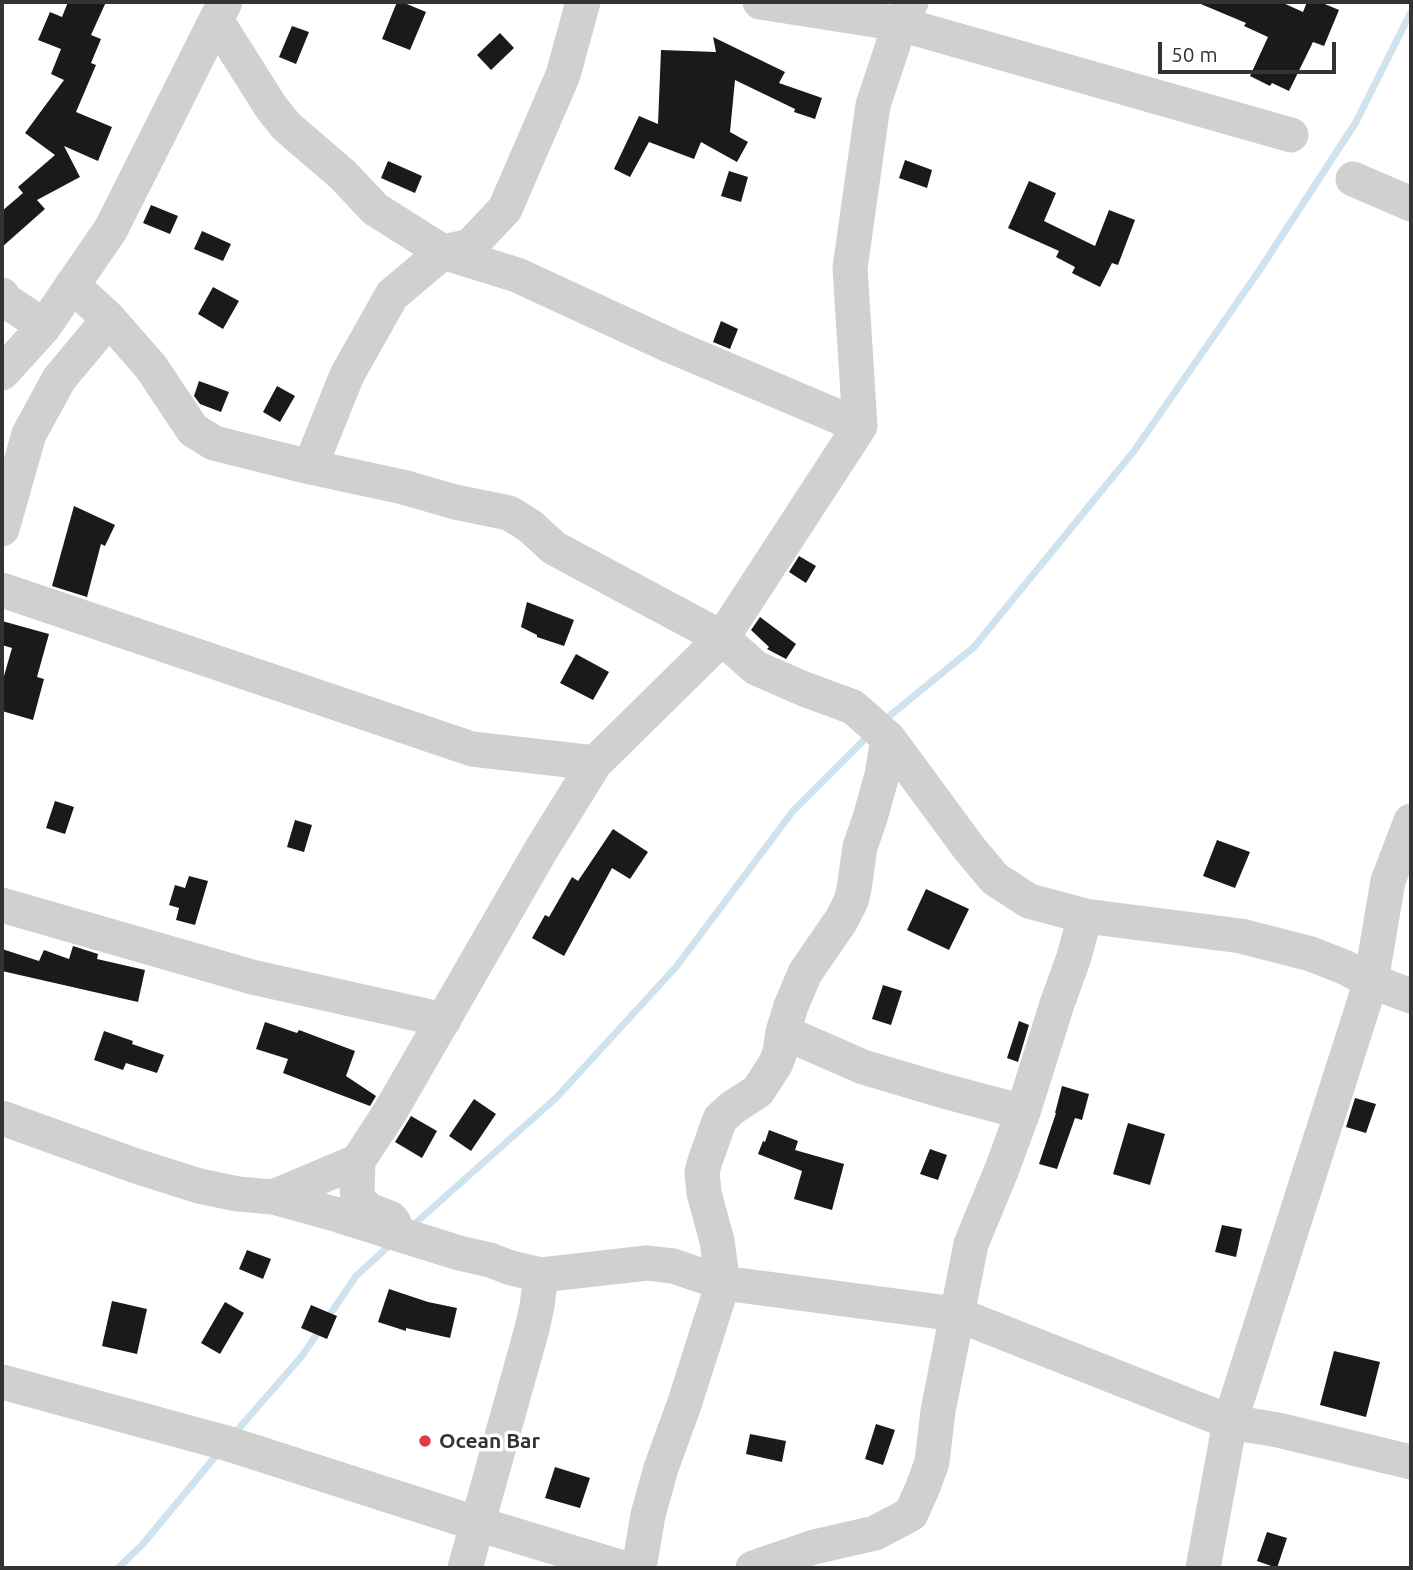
<!DOCTYPE html>
<html>
<head>
<meta charset="utf-8">
<style>
  body { margin:0 }
  #map { position:relative; width:1413px; height:1570px; overflow:hidden; background:#fff; font-family:Ubuntu,sans-serif }
  canvas { display:block }
  .frame { position:absolute; inset:0; border:4px solid #333; pointer-events:none }
  .scale { position:absolute; left:1158px; top:42px; width:178px; height:32px; box-sizing:border-box; border:4px solid #333; border-top:0; padding-left:9px; font-size:21px; line-height:24px; white-space:nowrap; color:#333; -webkit-text-stroke:5px #fff; paint-order:stroke }
</style>
</head>
<body>
<div id="map">
<canvas width="1413" height="1570"></canvas>
<div class="frame"></div>
<div class="scale">50 m</div>
</div>
<script>
const c = document.querySelector('canvas').getContext('2d');
c.lineJoin = 'round';
const poly = rows => new Path2D(rows.map(r => 'M' + r).join(''));
function strokePath(path, color, width, dash) { c.strokeStyle = color; c.lineWidth = width; c.lineCap = dash ? 'butt' : 'round'; c.setLineDash(dash || []); c.stroke(path); }
function fillPath(path, color) { c.fillStyle = color; c.fill(path, 'evenodd'); }
function drawText(font, color, halo, rows, align = 'center') {
  c.font = font + ' Ubuntu,sans-serif'; c.lineWidth = 7; c.setLineDash([]); c.textBaseline = 'middle'; c.strokeStyle = halo; c.fillStyle = color; for (const [text, x, y, turn = 0] of rows) {
    c.save(); c.translate(x, y); c.rotate((+turn || 0) * Math.PI / 180); c.textAlign = isNaN(turn) ? turn : align; if (halo) c.strokeText(text, 0, 0); c.fillText(text, 0, 0); c.restore();
  }
}
const stream = poly([
  [882,722,974,647,1134,451,1259,271,1356,122,1411,12],
  [411,1227,556,1098,676,967,793,811,869,735],
  [234,1434,302,1356,356,1276,391,1244],
  [118,1568,142,1545,220,1451]
]);
const building = poly([
  [68,2,106,2,91,35,101,39,91,63,96,65,76,112,112,127,98,161,64,146,80,177,37,200,45,209,2,247,2,211,23,193,18,187,55,155,25,133,64,80,51,74,61,49,38,40,50,12,62,17],
  [397,2,402,2,426,12,410,50,382,39],
  [1196,2,1281,2,1303,12,1307,2,1320,2,1339,10,1324,46,1313,42,1289,91,1272,83,1270,86,1250,76,1268,37,1244,26,1246,23],
  [292,26,309,32,296,64,279,57],
  [500,33,514,48,491,70,477,55],
  [713,37,785,72,779,83,822,98,815,119,794,112,795,109,735,80,730,132,748,142,737,162,701,142,694,159,649,142,630,177,614,169,639,116,658,124,661,50,716,52],
  [905,160,932,170,927,188,899,178],
  [388,161,422,176,415,193,381,178],
  [729,171,748,177,741,202,721,196],
  [1029,181,1056,193,1044,221,1095,246,1109,210,1135,220,1118,265,1112,263,1100,287,1072,273,1075,267,1056,257,1059,251,1008,228],
  [151,205,178,216,170,234,143,223],
  [202,231,231,244,223,261,194,249],
  [213,287,239,301,223,329,198,314],
  [721,321,738,329,730,349,713,342],
  [199,381,229,392,221,412,200,404,194,396],
  [277,386,295,396,280,422,263,412],
  [74,506,115,525,105,546,101,544,87,597,52,586],
  [799,556,816,566,806,583,789,572],
  [527,602,574,620,564,646,537,637,537,635,521,627],
  [760,617,796,644,786,659,767,649,769,647,751,630],
  [2,621,49,634,37,677,44,679,33,720,2,711,2,683,12,648,2,645],
  [576,654,609,672,593,700,560,683],
  [55,801,74,807,65,834,46,828],
  [295,820,312,825,304,852,287,847],
  [613,829,648,852,630,879,612,868,564,956,532,938,545,915,549,917,572,877,578,881],
  [1217,840,1250,852,1235,888,1203,876],
  [189,876,208,881,195,925,176,920,179,908,169,905,175,885,185,888],
  [926,889,969,909,949,950,907,930],
  [73,946,98,954,97,959,145,970,138,1002,2,971,2,949,39,961,44,950,69,959],
  [883,985,902,991,891,1025,872,1019],
  [1019,1021,1029,1025,1018,1062,1007,1058],
  [265,1022,297,1033,299,1030,355,1051,346,1076,376,1096,370,1106,283,1073,288,1059,256,1049],
  [104,1031,133,1041,132,1044,164,1055,157,1073,126,1063,123,1070,94,1060],
  [1062,1086,1089,1094,1082,1120,1075,1118,1057,1169,1039,1164,1056,1113,1055,1113],
  [1355,1098,1376,1104,1366,1133,1346,1127],
  [474,1099,496,1114,471,1151,449,1136],
  [411,1116,437,1131,422,1158,395,1142],
  [1128,1123,1165,1134,1150,1185,1113,1174],
  [769,1130,798,1141,795,1150,844,1164,832,1210,794,1199,802,1171,758,1154,763,1141,765,1142],
  [930,1149,947,1155,938,1180,920,1174],
  [1222,1225,1242,1229,1236,1257,1215,1252],
  [247,1250,271,1259,263,1279,239,1269],
  [389,1289,428,1302,457,1308,450,1338,406,1328,406,1331,378,1322],
  [112,1301,147,1309,137,1354,102,1346],
  [225,1302,244,1313,220,1354,201,1343],
  [311,1305,337,1316,327,1339,301,1328],
  [1334,1351,1380,1362,1366,1417,1320,1405],
  [876,1424,895,1430,883,1465,865,1459],
  [750,1434,786,1441,782,1462,746,1454],
  [555,1467,590,1478,580,1508,545,1498],
  [1267,1532,1287,1538,1277,1568,1257,1561]
]);
const minor = poly([
  [760,2,900,24,1291,135],
  [216,20,271,107,286,126,343,175,375,209,443,252,392,295,347,375,310,467],
  [1353,179,1411,204],
  [443,252,517,275,671,346,860,426],
  [443,252,470,246,505,209,563,75,583,2],
  [72,285,109,319,151,367,193,430,214,443,310,467,403,487,455,502,509,513,530,526,554,548,722,638,756,668,804,689,853,707,888,738,969,848,995,879,1029,901,1085,916,1241,936,1311,954,1344,967,1371,981,1411,996],
  [2,295,6,301,26,314,43,328],
  [2,373,43,328,111,229,225,2],
  [2,529,29,434,59,379,109,319],
  [2,590,472,749,595,763],
  [2,905,252,977,444,1020],
  [783,1032,863,1067,944,1091,1023,1112],
  [2,1118,136,1166,199,1186,238,1194,273,1197,338,1215,459,1253,490,1260,511,1268,541,1275,647,1263,673,1266,723,1283,956,1314,1230,1422,1278,1430,1411,1462],
  [273,1197,358,1161],
  [394,1223,390,1218,369,1210,358,1200,357,1189,358,1161,390,1112,541,850,595,763,722,638,860,426,850,268,873,105,900,24,911,2],
  [2,1382,226,1443,478,1524,623,1568],
  [465,1568,532,1329,537,1306,541,1275],
  [639,1568,648,1515,661,1468,684,1405,723,1283,717,1241,704,1193,702,1172,705,1161,720,1119,732,1108,758,1091,776,1063,780,1052,783,1032,791,1006,805,973,842,919,851,901,854,889,860,847,870,818,882,775,888,738],
  [753,1568,814,1547,875,1533,911,1514,923,1487,932,1462,938,1411,971,1244,1002,1169,1023,1112,1057,1004,1074,957,1085,916],
  [1203,1568,1230,1422,1371,981,1388,881,1411,821]
]);
const markers = [
  [425,1441,7,"#e63946"]
];
const poiNames = [
  ["Ocean Bar",439,1441]
];
strokePath(stream, '#cfe2ee', 7);
fillPath(building, '#1a1a1a');
strokePath(minor, '#d0d0d0', 35);
for (const [x, y, r, color] of markers) { const dot = new Path2D(); dot.arc(x, y, r, 0, 2 * Math.PI); c.fillStyle = color; c.fill(dot); strokePath(dot, '#fff', 2.5); }
drawText('bold 21px', '#333', '#fff', poiNames, 'left');
</script>
</body>
</html>
